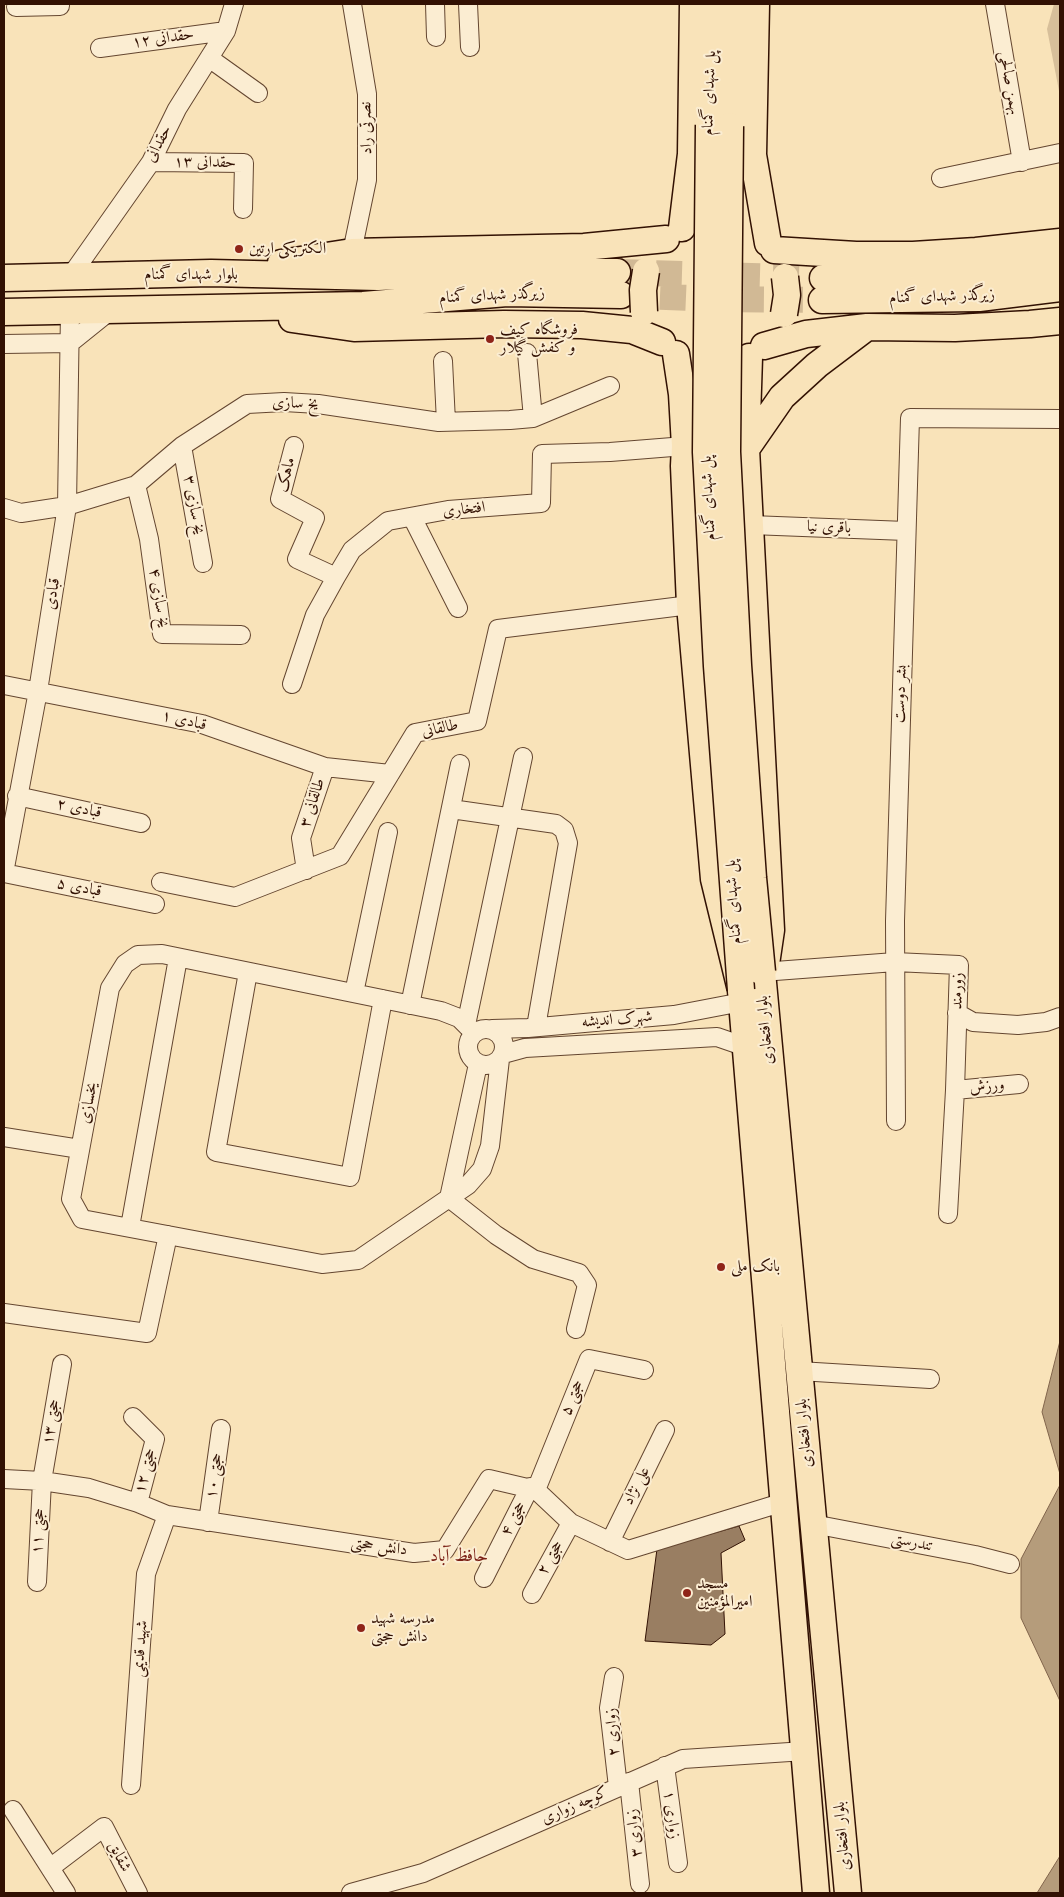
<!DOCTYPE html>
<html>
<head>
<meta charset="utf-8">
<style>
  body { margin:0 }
  #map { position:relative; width:1064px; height:1897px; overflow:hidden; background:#f9e3b9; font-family:Cardo,serif }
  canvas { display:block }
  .frame { position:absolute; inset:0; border:5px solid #321103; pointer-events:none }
</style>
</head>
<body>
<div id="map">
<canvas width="1064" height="1897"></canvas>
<div class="frame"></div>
</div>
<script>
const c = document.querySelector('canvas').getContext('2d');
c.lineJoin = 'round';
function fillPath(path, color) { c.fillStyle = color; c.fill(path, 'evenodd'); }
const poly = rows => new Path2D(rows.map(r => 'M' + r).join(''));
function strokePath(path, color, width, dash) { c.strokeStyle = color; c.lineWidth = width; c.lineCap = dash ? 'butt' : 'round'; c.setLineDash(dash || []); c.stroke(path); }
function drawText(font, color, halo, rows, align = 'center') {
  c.font = font + ' Cardo,Amiri,serif'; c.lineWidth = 4; c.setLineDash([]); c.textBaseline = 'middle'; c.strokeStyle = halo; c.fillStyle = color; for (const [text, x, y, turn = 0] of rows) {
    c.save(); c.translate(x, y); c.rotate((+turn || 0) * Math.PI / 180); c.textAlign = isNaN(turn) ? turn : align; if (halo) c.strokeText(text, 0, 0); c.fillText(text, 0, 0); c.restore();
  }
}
const green = poly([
  [1054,4,1060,4,1060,96,1047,29]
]);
const water = poly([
  [1060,1341,1060,1474,1042,1412,1060,1341],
  [1060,1485,1060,1701,1021,1618,1021,1559,1060,1485],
  [1060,1856,1060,1893,1037,1893,1060,1856]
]);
const building = poly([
  [739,1526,745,1540,721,1553,725,1634,711,1645,645,1641,657,1549,739,1526]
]);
const highwayTunnel = poly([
  [617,272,823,278],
  [621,295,715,299,822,300]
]);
const minor = poly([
  [352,4,367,94,367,180,352,252],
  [435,4,436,37],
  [468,4,470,47],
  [995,4,1022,162],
  [16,7,60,6,60,4],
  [100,48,226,31],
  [209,58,258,93],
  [151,162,244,163,243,209],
  [941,178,1060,153],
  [70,277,151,162,177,109,226,31,234,4],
  [4,344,70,343,111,310],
  [527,353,533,418],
  [443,361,446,422],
  [182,446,203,563],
  [294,446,280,499,315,518,297,559,336,577],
  [136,485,149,539,162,634,241,635],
  [4,508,21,513,67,506,136,485,182,446,247,404,284,402,318,404,439,422,510,420,533,418,610,386],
  [412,517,458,608],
  [751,525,906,531],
  [292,684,315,615,336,577,352,550,388,521,448,510,541,503,542,454,610,452,685,446],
  [4,685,202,724,325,767,390,774],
  [17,796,141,823],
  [451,809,556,824,564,830,568,843,536,1027],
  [306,870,301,838,325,767],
  [4,873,38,691,67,506,70,311],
  [4,873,155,904],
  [161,882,235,897,340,856,415,733,477,721,498,629,690,605],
  [248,972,216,1152,350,1177,383,999],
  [762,972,895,962,959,965,955,1090,948,1214],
  [354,993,388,832],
  [410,1005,460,764],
  [957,1013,973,1022,1018,1025,1046,1022,1060,1017],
  [466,1025,523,757],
  '468 1047a18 18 0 1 1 36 0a18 18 0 1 1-36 0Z',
  [492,1029,528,1028,674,1015,742,1002],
  [474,1033,459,1018,441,1011,162,954,138,955,125,964,110,988,71,1199,82,1219,322,1264,358,1260,449,1198,496,1235,533,1259,579,1273,587,1285,576,1329],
  [503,1054,525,1048,717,1037,746,1047],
  [478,1064,449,1198,468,1185,482,1169,490,1146,500,1059],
  [955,1090,1019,1084],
  [896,1121,895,921,910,418,1060,419],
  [4,1137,80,1149],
  [130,1227,178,958],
  [4,1313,147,1333,168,1235],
  [799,1371,930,1379],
  [133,1417,155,1439,138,1503],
  [4,1479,42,1481,89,1488,138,1503,167,1515,414,1553,445,1550,489,1479,536,1490,571,1523,628,1550,784,1502],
  [536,1490,589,1359,644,1370],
  [208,1522,221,1429],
  [813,1524,975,1555,1010,1564],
  [610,1542,665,1430],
  [484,1578,530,1487],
  [37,1582,42,1481,62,1364],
  [532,1594,571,1523],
  [614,1677,609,1708,618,1787],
  [665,1766,678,1863],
  [629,1782,640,1884],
  [131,1785,146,1574,167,1515],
  [13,1810,66,1893],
  [50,1868,104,1827,138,1893],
  [351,1893,423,1873,683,1759,805,1751]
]);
const highway = poly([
  [756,4,753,155,768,243],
  [709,125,713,4],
  [730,126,735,4],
  [682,228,691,154,693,4],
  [774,250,856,255,913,255,976,251,1060,242],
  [281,263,352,252,584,247,666,239],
  [4,278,211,273,378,277,506,271,617,272],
  [823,278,979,275,1060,266],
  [822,300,979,298,1060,288],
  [4,312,363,305,507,293,621,295],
  [292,319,354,328,504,324,582,325,632,330,662,342],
  [764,346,806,334,867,327,955,328,1030,324,1060,321],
  [676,354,682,394,685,446,684,466,690,605,714,879,741,990,816,1893],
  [749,357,746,449,771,930,766,964,762,972,848,1893],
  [746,449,782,397,817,365,866,328]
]);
const highwayBridge = poly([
  [709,125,706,452,717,666,741,990],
  [730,126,727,452,738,665,753,878,762,972],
  [644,312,643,290,646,271],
  [784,314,787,295,785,277]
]);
const markers = [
  [239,249,5,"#8f2418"],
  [490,339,5,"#8f2418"],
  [721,1267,5,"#8f2418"],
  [687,1593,5,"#8f2418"],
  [361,1628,5,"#8f2418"]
];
const streetNames = [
  ["حقدانی ۱۲",163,39,-8],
  ["بهمن صالحی",1009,83,80],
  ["پل شهدای گمنام",710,93,-88],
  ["نصرتی راد",367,128,-91],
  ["حقدانی",159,144,-62],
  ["حقدانی ۱۳",205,163,1],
  ["بلوار شهدای گمنام",191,275],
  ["زیرگذر شهدای گمنام",492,296,-3],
  ["زیرگذر شهدای گمنام",942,297,-2],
  ["یخ سازی",295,404,2],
  ["ماهک",287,475,-77],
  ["پل شهدای گمنام",709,498,-93],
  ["یخ سازی ۳",193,505,80],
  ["افتخاری",464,510,-6],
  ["باقری نیا",829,528,2],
  ["قبادی",53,594,-81],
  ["یخ سازی ۴",158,598,81],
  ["بشر دوست",901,694,-88],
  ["قبادی ۱",184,721,13],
  ["طالقانی",440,729,-12],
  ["طالقانی ۳",313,803,-72],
  ["قبادی ۲",79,809,12],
  ["قبادی ۵",79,888,11],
  ["پل شهدای گمنام",734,902,-94],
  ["زورمند",958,991,-89],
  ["شهرک اندیشه",617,1020,-5],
  ["بلوار افتخاری",766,1030,-95],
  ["ورزش",987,1087,-6],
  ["یخسازی",89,1103,-79],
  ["حجتی ۵",573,1398,-68],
  ["حجتی ۱۳",52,1422,-81],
  ["بلوار افتخاری",805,1433,-95],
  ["حجتی ۱۲",146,1471,-75],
  ["حجتی ۱۰",215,1476,-82],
  ["علی نژاد",637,1486,-63],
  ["حجتی ۴",514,1519,-63],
  ["حجتی ۱۱",39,1531,-87],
  ["تندرستی",912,1543,11],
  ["دانش حجتی",379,1547,8],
  ["حجتی ۲",551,1558,-61],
  ["شهید قدیمی",141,1649,-86],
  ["زواری ۲",613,1732,-94],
  ["کوچه زواری",575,1806,-24],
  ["زواری ۱",671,1815,83],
  ["زواری ۳",635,1833,-96],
  ["بلوار افتخاری",843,1836,-95],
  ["شقایق",119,1857,63]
];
const poiNames = [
  ["الکتریکی ارتین",249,249],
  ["فروشگاه کیف",500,330],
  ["و کفش گیلار",500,348],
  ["بانک ملی",731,1267],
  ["مسجد",697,1584],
  ["امیرالمؤمنین",697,1602],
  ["مدرسه شهید",371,1619],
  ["دانش حجتی",371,1637]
];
const neighbourhoodNames = [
  ["حافظ آباد",459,1557]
];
fillPath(green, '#d7bf9a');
fillPath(water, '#b59c7b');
strokePath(water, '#81644b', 1);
fillPath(building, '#997e62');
strokePath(building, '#321103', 1);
strokePath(highwayTunnel, '#d1b995', 26, [26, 13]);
strokePath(minor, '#644630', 20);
strokePath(highway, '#321103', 29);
strokePath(minor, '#fbedd2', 18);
strokePath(highway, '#f9e3b9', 26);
strokePath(highwayBridge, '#321103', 29, []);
strokePath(highwayBridge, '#f9e3b9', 26);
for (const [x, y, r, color] of markers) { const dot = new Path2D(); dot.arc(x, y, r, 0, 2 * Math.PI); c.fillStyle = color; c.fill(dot); strokePath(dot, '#fbedd2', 2); }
drawText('16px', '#321103', '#fbedd2', streetNames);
drawText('16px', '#321103', '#fbedd2', poiNames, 'left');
drawText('18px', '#7a1f14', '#fbedd2', neighbourhoodNames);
</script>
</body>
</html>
